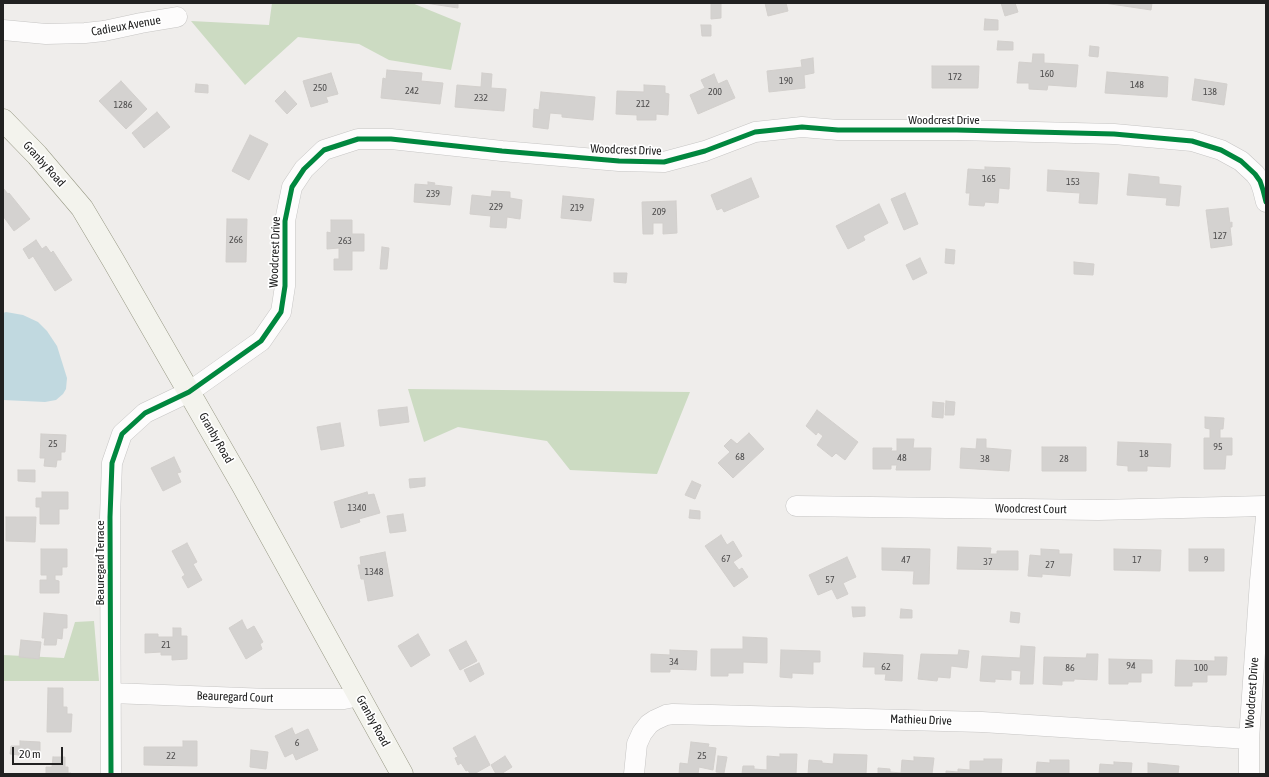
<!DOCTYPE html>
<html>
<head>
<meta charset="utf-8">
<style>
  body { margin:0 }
  #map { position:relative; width:1269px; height:777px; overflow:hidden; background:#efedeb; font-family:"Asap Condensed",sans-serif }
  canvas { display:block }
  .frame { position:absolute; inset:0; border:4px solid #212121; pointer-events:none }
  .scale { position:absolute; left:12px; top:747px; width:51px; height:18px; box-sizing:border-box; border:2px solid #212121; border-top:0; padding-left:5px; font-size:12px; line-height:14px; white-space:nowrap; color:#212121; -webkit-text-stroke:3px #fff; paint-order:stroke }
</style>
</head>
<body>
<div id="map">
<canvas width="1269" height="777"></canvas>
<div class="frame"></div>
<div class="scale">20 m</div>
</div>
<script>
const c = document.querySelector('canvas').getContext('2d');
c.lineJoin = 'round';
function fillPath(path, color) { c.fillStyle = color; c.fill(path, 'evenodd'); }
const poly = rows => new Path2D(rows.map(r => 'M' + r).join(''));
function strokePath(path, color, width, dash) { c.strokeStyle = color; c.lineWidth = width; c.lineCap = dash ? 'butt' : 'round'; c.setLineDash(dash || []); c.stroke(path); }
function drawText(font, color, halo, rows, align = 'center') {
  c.font = font + ' "Asap Condensed",sans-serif'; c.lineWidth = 3.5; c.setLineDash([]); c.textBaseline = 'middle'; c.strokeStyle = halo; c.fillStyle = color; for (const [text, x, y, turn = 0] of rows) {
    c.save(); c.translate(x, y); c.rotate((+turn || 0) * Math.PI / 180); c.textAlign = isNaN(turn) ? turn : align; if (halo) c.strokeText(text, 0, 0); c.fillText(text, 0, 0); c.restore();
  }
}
const forest = poly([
  [272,3,412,3,461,23,451,70,389,60,359,44,298,37,245,85,191,21,269,25],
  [408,389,690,392,657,474,570,470,547,441,458,427,424,442],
  [94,621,99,681,3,681,3,655,64,658,75,622]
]);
const water = poly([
  [6,312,23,315,38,322,47,331,57,346,67,378,66,389,63,394,56,400,45,402,3,400,3,313]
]);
const building = poly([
  [425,3,458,3,458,8,425,3],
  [711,3,721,3,721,18,711,19,711,3],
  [765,3,786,3,788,11,768,16,765,3],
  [1001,3,1015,3,1018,12,1005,16,1001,3],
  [1104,3,1152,3,1151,10,1104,3],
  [985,19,998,20,998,30,984,30,985,19],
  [701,25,711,25,711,36,702,36,701,25],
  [998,41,1013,42,1013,50,997,50,998,41],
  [1090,46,1099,47,1098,57,1089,56,1090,46],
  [1033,54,1044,54,1044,63,1078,65,1076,87,1048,85,1047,90,1029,89,1029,83,1017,83,1019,62,1032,63,1033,54],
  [813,58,814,73,804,75,805,88,769,92,767,71,802,67,801,60,813,58],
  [932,66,979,66,978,88,932,88,932,66],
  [387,70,422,73,421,81,443,83,440,104,381,98,383,78,386,79,387,70],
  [1107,72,1168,77,1167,97,1105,93,1107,72],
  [331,73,338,94,326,97,328,102,311,107,303,81,331,73],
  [482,73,492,74,491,88,506,89,504,111,455,107,457,85,481,87,482,73],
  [714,74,718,84,727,80,735,98,698,114,690,95,705,88,701,80,714,74],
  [1195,79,1227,84,1224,105,1192,100,1195,79],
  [121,81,147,109,126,129,99,101,121,81],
  [196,84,208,85,208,93,195,92,196,84],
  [644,85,665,86,665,93,669,94,668,115,656,114,656,120,637,120,637,115,616,114,617,91,644,92,644,85],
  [285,91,297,104,287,114,275,101,285,91],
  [541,92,595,97,593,120,562,117,562,114,550,113,548,129,533,127,534,109,539,110,541,92],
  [157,112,170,127,144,148,132,133,157,112],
  [250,135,268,144,249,180,232,171,250,135],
  [985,167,1010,168,1009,189,999,188,998,203,985,202,984,206,969,205,970,193,966,193,968,169,985,170,985,167],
  [1048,170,1099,173,1097,204,1079,203,1080,193,1047,191,1048,170],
  [1129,174,1159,177,1159,184,1181,186,1179,206,1166,205,1167,198,1127,195,1129,174],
  [751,178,759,197,724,212,722,208,717,210,711,195,751,178],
  [428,182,435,183,434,185,452,187,450,205,414,202,415,184,428,185,428,182],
  [3,188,8,194,9,193,30,219,14,231,3,216,3,188],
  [492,191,510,192,510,198,522,200,520,219,507,217,506,228,490,227,491,216,470,214,472,195,491,197,492,191],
  [905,193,918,224,904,230,891,199,905,193],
  [563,196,594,199,591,221,561,218,563,196],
  [676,201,677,233,663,234,663,223,653,223,653,234,643,234,642,202,676,201],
  [879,204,888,223,863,236,865,240,848,249,836,226,879,204],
  [1228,208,1230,223,1232,222,1232,227,1230,227,1232,245,1211,248,1206,210,1228,208],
  [227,219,247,219,246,262,226,262,227,219],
  [331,220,352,220,352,234,364,234,364,251,352,251,352,270,334,270,334,259,339,259,339,248,327,249,327,232,331,233,331,220],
  [36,240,42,249,46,246,51,253,53,251,72,280,55,291,33,256,29,259,23,249,36,240],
  [382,247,389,248,387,269,380,269,382,247],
  [946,249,955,250,954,264,945,263,946,249],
  [920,258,927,273,913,280,906,265,920,258],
  [1074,262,1094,264,1093,275,1074,274,1074,262],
  [614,273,627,273,626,283,614,282,614,273],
  [946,401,955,402,954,415,945,415,946,401],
  [933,402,944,403,943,418,932,417,933,402],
  [407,407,409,422,380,426,378,410,407,407],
  [817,410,858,442,845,460,836,453,832,457,817,445,823,436,818,432,816,435,806,426,817,410],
  [1205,417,1224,418,1223,429,1220,429,1220,438,1232,438,1232,455,1226,455,1225,469,1204,469,1204,438,1210,438,1210,429,1205,428,1205,417],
  [340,423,344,446,321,450,317,427,340,423],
  [749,433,764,449,733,478,718,463,730,452,724,446,731,439,737,444,749,433],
  [41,434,66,435,65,452,61,452,61,460,57,460,56,467,44,466,45,458,40,458,41,434],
  [897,439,914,439,913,448,931,448,930,470,896,470,897,465,891,465,891,469,873,469,873,448,892,448,891,451,897,451,897,439],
  [977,439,986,439,986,448,1011,450,1009,471,960,468,961,448,976,449,977,439],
  [1118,442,1171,444,1170,467,1147,466,1147,471,1128,471,1128,466,1117,465,1118,442],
  [1042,447,1086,447,1086,471,1042,471,1042,447],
  [174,457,181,472,177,473,181,482,163,491,151,468,174,457],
  [18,470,35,470,35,482,18,481,18,470],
  [425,478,425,486,410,488,409,479,425,478],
  [692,481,701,485,695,499,685,495,692,481],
  [42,492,68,492,68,509,59,509,59,524,40,524,40,507,36,507,36,498,42,498,42,492],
  [367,492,368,495,374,494,380,513,359,519,360,522,341,528,334,502,367,492],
  [690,510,700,511,700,519,689,518,690,510],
  [403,514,406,531,390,533,387,516,403,514],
  [6,517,36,517,35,542,6,541,6,517],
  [721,535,727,545,733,541,742,556,733,562,739,570,742,568,748,577,734,587,705,546,721,535],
  [187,543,197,562,193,564,202,580,188,588,182,577,185,575,172,551,187,543],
  [958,547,991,548,990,554,997,554,997,551,1018,551,1018,570,957,569,958,547],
  [882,548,930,549,929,584,913,584,914,571,882,570,882,548],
  [41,549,67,549,67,567,62,567,62,575,55,575,55,580,59,581,59,593,40,593,40,580,47,580,47,575,41,575,41,549],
  [1041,549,1059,550,1059,554,1072,554,1070,576,1042,574,1042,577,1028,576,1030,555,1041,556,1041,549],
  [1114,549,1161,550,1160,571,1114,570,1114,549],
  [1189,549,1224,549,1224,571,1189,571,1189,549],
  [385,552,393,596,368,601,364,579,361,579,358,565,361,565,360,557,385,552],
  [847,557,856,577,843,583,848,594,837,599,832,589,818,595,809,575,847,557],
  [852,607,865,607,865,616,853,617,852,607],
  [901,609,912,610,912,618,900,618,901,609],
  [1011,612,1020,613,1019,623,1010,622,1011,612],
  [44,613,67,615,67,628,63,628,62,639,57,638,56,645,44,645,45,638,42,638,44,613],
  [242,620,247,630,254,626,263,642,260,644,262,649,246,659,229,628,242,620],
  [173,628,181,628,181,636,187,636,187,659,172,660,172,655,161,655,161,652,145,653,145,634,158,634,158,637,173,637,173,628],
  [418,634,430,655,411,667,398,646,418,634],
  [743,637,767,638,767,663,743,662,743,673,728,673,728,676,711,676,711,649,743,649,743,637],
  [21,640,41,642,39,659,19,657,21,640],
  [466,641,477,661,460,670,449,650,466,641],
  [1021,646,1035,647,1033,684,1020,684,1021,671,1011,670,1011,680,995,679,995,682,980,681,982,656,1020,658,1021,646],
  [670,650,697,651,696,670,670,669,670,672,651,672,651,654,670,655,670,650],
  [781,650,820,651,820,662,813,662,813,674,792,673,792,678,780,677,781,650],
  [959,650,969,651,967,668,951,666,950,678,938,677,937,681,918,679,921,654,958,655,959,650],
  [864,653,903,655,902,681,885,680,886,674,875,674,875,667,863,667,864,653],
  [1087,654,1098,654,1097,680,1074,679,1074,681,1062,681,1062,685,1043,684,1044,657,1086,658,1087,654],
  [1215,657,1227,657,1226,675,1207,675,1207,682,1192,682,1192,686,1175,686,1176,660,1215,661,1215,657],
  [1109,659,1152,660,1152,673,1141,673,1141,682,1128,682,1128,684,1109,684,1109,659],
  [479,663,484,674,470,682,464,670,479,663],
  [48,688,63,688,63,707,67,707,67,714,72,714,71,732,47,732,48,688],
  [292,728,295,735,308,729,318,750,296,760,293,753,285,757,275,736,292,728],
  [475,736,490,765,474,774,470,774,468,770,466,771,461,763,458,765,455,758,458,757,453,748,475,736],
  [20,741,40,742,40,758,19,758,19,755,10,754,11,746,20,746,20,741],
  [183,741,197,741,197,766,144,765,144,747,183,747,183,741],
  [691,742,709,744,708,747,716,748,713,770,699,767,698,774,679,774,680,763,688,764,691,742],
  [251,750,268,752,266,769,250,767,251,750],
  [780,754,797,754,796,774,742,774,743,766,754,766,754,769,767,770,767,756,780,757,780,754],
  [834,754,867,755,866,774,808,774,809,760,822,761,822,763,833,764,834,754],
  [505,756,512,767,501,774,496,774,491,765,505,756],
  [718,756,727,757,724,773,716,772,718,756],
  [53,757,65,757,65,767,68,767,68,773,71,773,71,774,46,774,46,767,52,767,53,757],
  [914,757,934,758,932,774,878,774,878,768,890,769,890,772,901,773,902,760,914,761,914,757],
  [984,759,1002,759,1001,774,946,774,946,771,958,772,958,769,970,770,970,761,984,761,984,759],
  [1050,760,1069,760,1069,774,1036,774,1037,762,1050,763,1050,760],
  [1114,762,1132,763,1131,774,1099,774,1100,764,1114,765,1114,762],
  [1148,763,1179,766,1178,774,1148,774,1148,763]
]);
const street = poly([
  [3,30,46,34,85,33,104,31,141,23,177,17],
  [796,506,1098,510,1266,506],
  [111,693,269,699,344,699,359,696],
  [111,774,110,517,112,463,122,434,145,413,189,392,261,341,281,312,285,286,285,221,292,187,304,169,324,150,358,139,391,139,502,151,619,161,664,162,705,151,755,132,802,127,838,130,957,130,1114,134,1192,141,1221,150,1241,161,1255,174,1260,181,1263,190,1266,202],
  [634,774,637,744,642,733,649,724,655,720,666,715,673,714,982,722,1249,739],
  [1249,774,1249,739,1260,581,1266,517]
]);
const secondary = poly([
  [3,120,37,155,82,208,113,260,243,486,402,774]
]);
const cycleway = poly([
  [111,774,110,517,112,463,122,434,145,413,189,392,261,341,281,312,285,286,285,221,292,187,304,169,324,150,358,139,391,139,502,151,619,161,664,162,705,151,755,132,802,127,838,130,957,130,1114,134,1192,141,1221,150,1241,161,1255,174,1260,181,1263,190,1266,202]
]);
const numberNames = [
  ["160",1047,74],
  ["172",955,77],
  ["190",786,81],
  ["148",1137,85],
  ["250",320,88],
  ["242",412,91],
  ["200",715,92],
  ["138",1210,92],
  ["232",481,98],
  ["212",643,104],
  ["1286",123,105],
  ["165",989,179],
  ["153",1073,182],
  ["239",433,194],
  ["229",496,207],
  ["219",577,208],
  ["209",659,212],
  ["127",1220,236],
  ["266",236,240],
  ["263",345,241],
  ["25",53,444],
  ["95",1218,447],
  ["18",1144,454],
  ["68",740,457],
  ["48",902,458],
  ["38",985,459],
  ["28",1064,459],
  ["1340",357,508],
  ["67",726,559],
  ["47",906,560],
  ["17",1137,560],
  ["9",1206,560],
  ["37",988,562],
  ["27",1050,565],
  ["1348",374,572],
  ["57",830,580],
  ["21",166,645],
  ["34",674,662],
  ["94",1131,666],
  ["62",886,667],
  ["86",1070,668],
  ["100",1201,668],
  ["6",297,743],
  ["22",171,756],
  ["25",702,756]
];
const streetNames = [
  ["Cadieux Avenue",126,26,-10],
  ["Woodcrest Drive",944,120],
  ["Woodcrest Drive",626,150,2],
  ["Granby Road",44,164,48],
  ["Woodcrest Drive",275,252,-88],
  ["Granby Road",216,438,60],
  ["Woodcrest Court",1031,509,1],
  ["Beauregard Terrace",100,563,-90],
  ["Woodcrest Drive",1252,693,-86],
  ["Beauregard Court",235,697,2],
  ["Mathieu Drive",921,720,2],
  ["Granby Road",373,721,61]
];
fillPath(forest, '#ccdbc2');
fillPath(water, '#c1d9e0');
fillPath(building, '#d4d2d0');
strokePath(building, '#d2cfcc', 1);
strokePath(street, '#c6c5c4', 21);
strokePath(secondary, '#979884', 23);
strokePath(street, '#fdfcfc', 20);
strokePath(secondary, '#f3f3ed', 22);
strokePath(cycleway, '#00873e', 5);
drawText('10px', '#4e4d4d', null, numberNames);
drawText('12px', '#212121', '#fff', streetNames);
</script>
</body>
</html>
